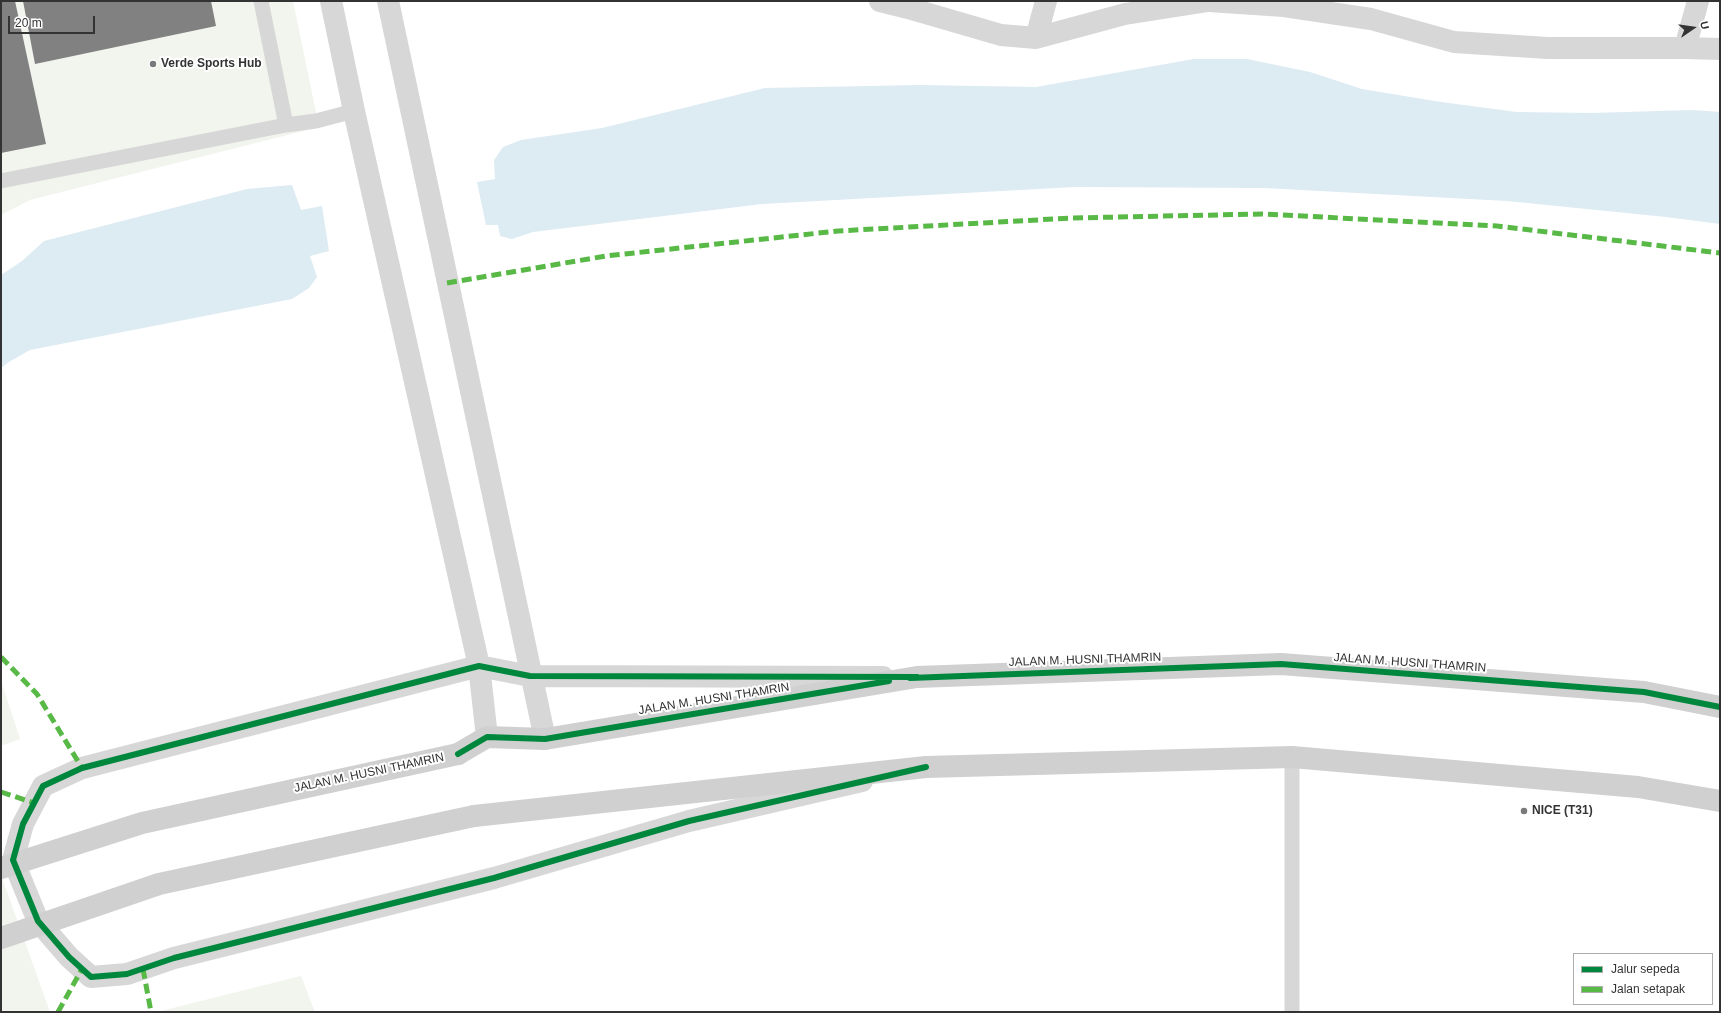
<!DOCTYPE html>
<html>
<head>
<meta charset="utf-8">
<style>
  body { margin:0 }
  #map { position:relative; width:1721px; height:1013px; overflow:hidden; background:#fff; font-family:Arial,sans-serif }
  canvas { display:block }
  .frame { position:absolute; inset:0; border:2px solid #333; pointer-events:none }
  .legend { position:absolute; left:1573px; top:953px; width:140px; height:52px; box-sizing:border-box; background:#fff; border:1px solid #adadad; margin:0; padding:5px 7px; list-style:none; font-size:12px; color:#333 }
  .legend li { display:flex; align-items:center; gap:8px; height:20px }
  .legend b { width:20px; border:1px solid #adadad }
  .north { position:absolute; left:1673px; top:8px; width:40px; height:40px; -webkit-text-stroke:3px #fff; paint-order:stroke; rotate:77deg; font-size:11px; font-weight:700; line-height:16px; text-align:center; color:#333 }
  .north::after { content:''; display:block; margin:auto; width:14px; height:18px; background:#333; clip-path:polygon(50% 0,100% 100%,50% 72%,0 100%) }
  .scale { position:absolute; left:8px; top:16px; width:87px; height:18px; box-sizing:border-box; border:2px solid #333; border-top:0; padding-left:5px; font-size:12px; line-height:14px; white-space:nowrap; color:#333; -webkit-text-stroke:3px #fff; paint-order:stroke }
</style>
</head>
<body>
<div id="map">
<canvas width="1721" height="1013"></canvas>
<div class="frame"></div>
<ul class="legend">
<li><b style="height:5px;background:#00873e"></b>Jalur sepeda</li>
<li><b style="height:5px;background:#58b947"></b>Jalan setapak</li>
</ul>
<div class="north">U</div>
<div class="scale">20 m</div>
</div>
<script>
const c = document.querySelector('canvas').getContext('2d');
c.lineJoin = 'round';
function fillPath(path, color) { c.fillStyle = color; c.fill(path, 'evenodd'); }
const poly = rows => new Path2D(rows.map(r => 'M' + r).join(''));
function strokePath(path, color, width, dash) { c.strokeStyle = color; c.lineWidth = width; c.lineCap = dash ? 'butt' : 'round'; c.setLineDash(dash || []); c.stroke(path); }
function drawText(font, color, halo, rows, align = 'center') {
  c.font = font + ' Arial,sans-serif'; c.lineWidth = 4; c.setLineDash([]); c.textBaseline = 'middle'; c.strokeStyle = halo; c.fillStyle = color; for (const [text, x, y, turn = 0] of rows) {
    c.save(); c.translate(x, y); c.rotate((+turn || 0) * Math.PI / 180); c.textAlign = isNaN(turn) ? turn : align; if (halo) c.strokeText(text, 0, 0); c.fillText(text, 0, 0); c.restore();
  }
}
const green = poly([
  [1,1,293,1,319,127,30,200,1,215],
  [1,681,20,739,1,746],
  [1,875,50,1012,1,1012],
  [301,976,315,1012,157,1012]
]);
const water = poly([
  [1194,59,1247,59,1310,72,1362,89,1441,102,1517,112,1592,113,1692,110,1720,112,1720,224,1666,217,1507,201,1264,188,1075,187,762,204,533,232,512,239,500,236,498,225,486,225,477,182,495,179,494,160,503,147,521,140,602,128,765,88,921,85,1036,87],
  [292,185,301,210,322,206,329,251,310,256,317,277,309,288,292,299,30,350,9,362,1,368,1,275,22,261,44,241,247,189]
]);
const building = poly([
  [1,1,15,1,46,144,1,153],
  [23,1,211,1,216,26,35,64]
]);
const lane = poly([
  [261,1,286,125,316,121,354,111],
  [1,181,286,125],
  [1292,757,1292,1012]
]);
const street = poly([
  [331,1,354,111,479,666,487,737],
  [388,1,545,739],
  [880,1,908,8,1001,35,1036,38,1125,14,1208,1],
  [1209,1,1284,6,1371,19,1454,42,1548,48,1685,48,1720,49],
  [1036,38,1046,1],
  [1685,48,1698,1],
  [862,781,689,821,494,878,174,958,127,974,91,977,69,957,38,921,13,860,23,824,43,786,82,768,479,666,530,676,883,677]
]);
const secondary = poly([
  [458,754,487,737,545,739,917,677,1281,664,1644,692,1720,707],
  [474,816,926,767,1292,757,1638,787,1720,801]
]);
const secondaryBridge = poly([
  [1,868,142,823,458,754],
  [1,938,159,884,474,816]
]);
const quiet = poly([
  [447,283,606,256,838,231,1072,218,1262,214,1497,226,1720,253],
  [1,657,37,694,82,768],
  [1,792,34,803],
  [143,969,151,1012],
  [58,1012,82,969]
]);
const cycleway = poly([
  [917,677,530,676,479,666,82,768,43,786,23,824,13,860,38,921,69,957,91,977,127,974,174,958,494,878,689,821,926,767],
  [910,678,1281,664,1644,692,1720,707],
  [458,754,487,737,545,739,889,681]
]);
const markers = [
  [153,64,4,"#7a7a7a"],
  [1524,811,4,"#7a7a7a"]
];
const poiNames = [
  ["Verde Sports Hub",161,64],
  ["NICE (T31)",1532,811]
];
const streetNames = [
  ["JALAN M. HUSNI THAMRIN",1085,660,-2],
  ["JALAN M. HUSNI THAMRIN",1410,663,4],
  ["JALAN M. HUSNI THAMRIN",714,699,-9],
  ["JALAN M. HUSNI THAMRIN",369,773,-12]
];
fillPath(green, '#f1f5ed');
fillPath(water, '#ddebf3');
fillPath(building, '#818181');
strokePath(lane, '#d7d7d7', 15);
strokePath(street, '#d7d7d7', 22);
strokePath(secondary, '#d0d0d0', 22);
strokePath(secondaryBridge, '#d0d0d0', 22);
strokePath(quiet, '#58b947', 5, [10, 5]);
strokePath(cycleway, '#00873e', 6);
for (const [x, y, r, color] of markers) { const dot = new Path2D(); dot.arc(x, y, r, 0, 2 * Math.PI); c.fillStyle = color; c.fill(dot); strokePath(dot, '#fff', 1.5); }
drawText('bold 12px', '#333', '#fff', poiNames, 'left');
drawText('12px', '#333', '#fff', streetNames);
</script>
</body>
</html>
